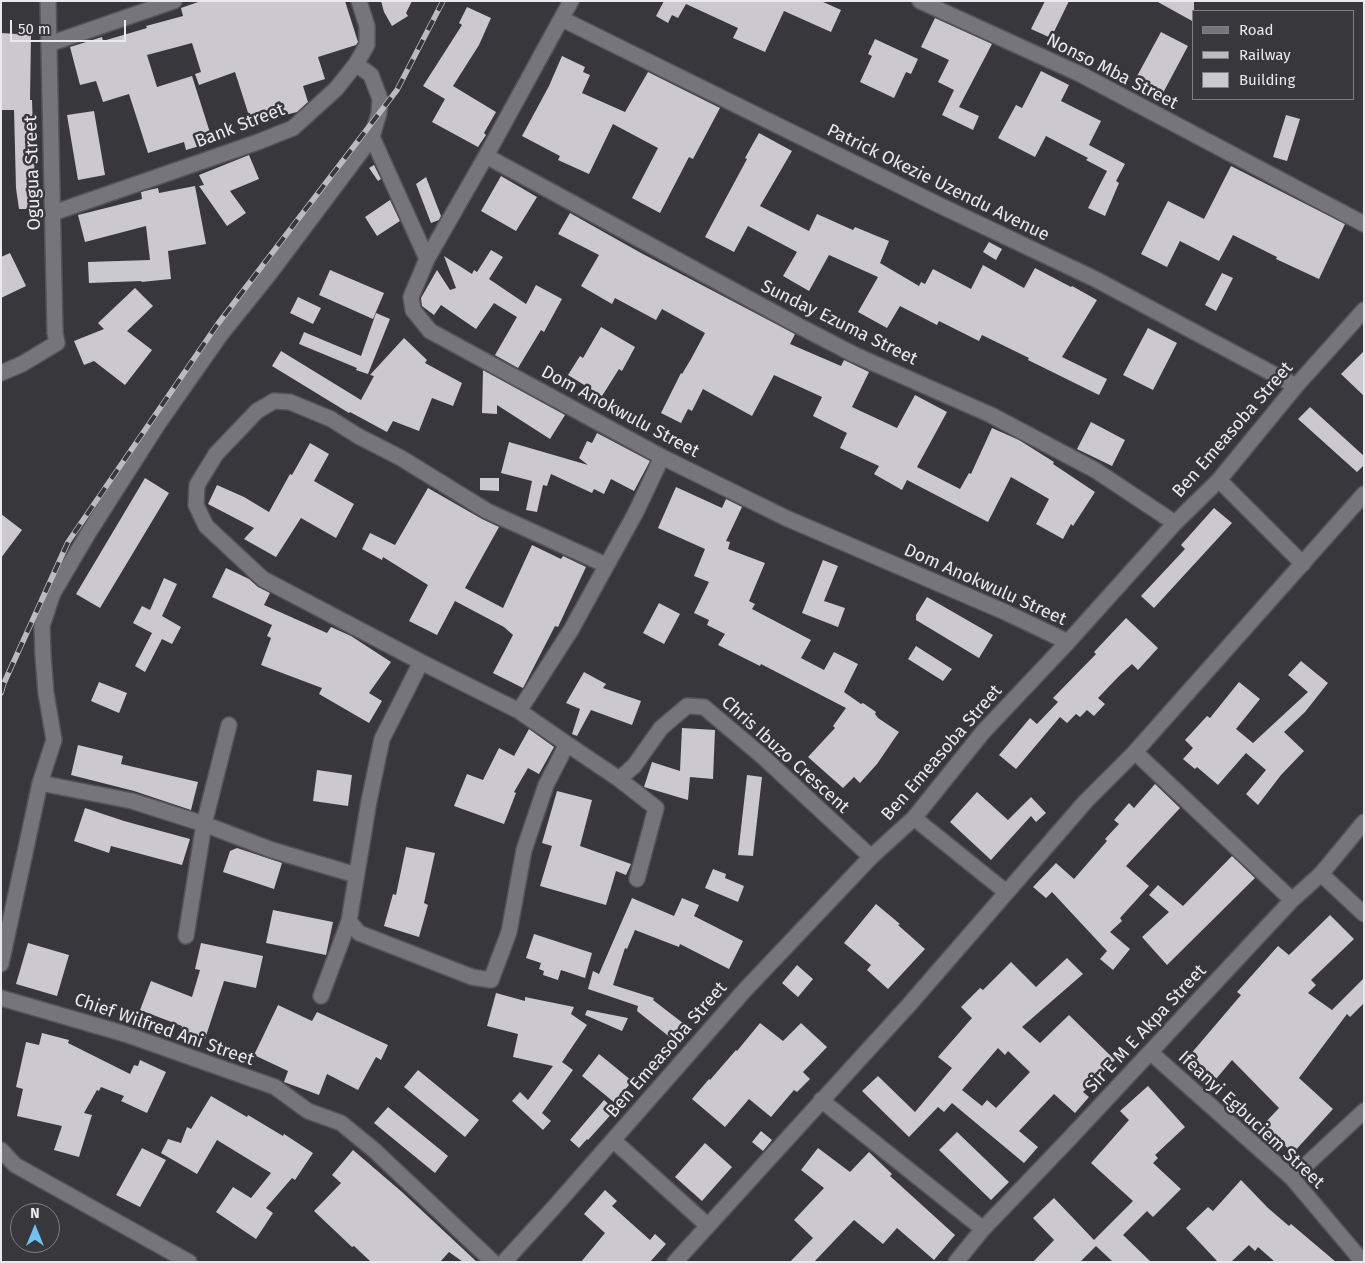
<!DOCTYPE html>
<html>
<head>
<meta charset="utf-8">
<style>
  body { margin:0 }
  #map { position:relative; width:1365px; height:1263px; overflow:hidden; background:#37373c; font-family:"Fira Sans",sans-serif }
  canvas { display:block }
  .frame { position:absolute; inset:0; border:2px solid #eae9ed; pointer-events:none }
  .legend { position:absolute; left:1192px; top:10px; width:162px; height:90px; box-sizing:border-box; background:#37373c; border:1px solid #7f7e83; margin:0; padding:6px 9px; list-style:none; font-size:15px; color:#eae9ed }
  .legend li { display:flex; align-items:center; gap:10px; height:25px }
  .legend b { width:25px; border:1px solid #7f7e83 }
  .north { position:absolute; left:10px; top:1203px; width:50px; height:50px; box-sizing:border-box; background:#37373c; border:1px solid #7f7e83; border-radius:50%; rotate:0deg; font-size:14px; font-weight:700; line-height:20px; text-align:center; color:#eae9ed }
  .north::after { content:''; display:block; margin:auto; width:18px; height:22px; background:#6ec2f3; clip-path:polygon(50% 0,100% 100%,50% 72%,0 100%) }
  .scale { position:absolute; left:10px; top:20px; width:116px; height:22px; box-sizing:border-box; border:2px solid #eae9ed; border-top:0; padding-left:6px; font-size:15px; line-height:18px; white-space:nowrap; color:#eae9ed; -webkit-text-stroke:4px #37373c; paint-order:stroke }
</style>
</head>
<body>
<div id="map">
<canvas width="1365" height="1263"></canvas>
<div class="frame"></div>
<ul class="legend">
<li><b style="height:6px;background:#75757b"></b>Road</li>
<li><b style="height:6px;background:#bcbbbf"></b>Railway</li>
<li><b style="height:14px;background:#cbc9cf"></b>Building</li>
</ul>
<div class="north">N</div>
<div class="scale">50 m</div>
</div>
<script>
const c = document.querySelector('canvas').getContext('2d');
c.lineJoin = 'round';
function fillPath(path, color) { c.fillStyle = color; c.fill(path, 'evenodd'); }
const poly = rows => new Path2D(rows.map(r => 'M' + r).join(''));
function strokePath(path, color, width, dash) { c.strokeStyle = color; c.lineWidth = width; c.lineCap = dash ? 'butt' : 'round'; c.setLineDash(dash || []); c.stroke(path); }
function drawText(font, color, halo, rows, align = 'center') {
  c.font = font + ' "Fira Sans",sans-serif'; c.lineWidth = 5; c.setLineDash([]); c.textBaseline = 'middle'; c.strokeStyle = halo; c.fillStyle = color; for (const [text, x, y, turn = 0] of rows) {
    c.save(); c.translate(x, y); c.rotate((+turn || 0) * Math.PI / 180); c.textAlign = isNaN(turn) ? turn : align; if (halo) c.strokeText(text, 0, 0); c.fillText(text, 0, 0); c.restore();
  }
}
const building = poly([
  [201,1,345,1,358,42,356,45,318,57,325,79,303,86,308,102,297,112,285,115,284,113,251,122,235,72,199,85,195,74,201,72,192,43,147,55,157,87,192,76,213,142,186,150,184,142,148,153,129,94,103,102,96,81,80,85,70,47,102,37,103,41,147,28,146,26,183,16,181,8],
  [381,1,412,1,406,13,408,16,392,26,384,12],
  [664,1,821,1,841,10,831,32,784,11,765,52,733,38,738,28,686,4,678,18,672,15,668,23,656,16],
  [1045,1,1069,1,1051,38,1031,29],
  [1156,1,1194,1,1194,22],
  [467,7,491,18,479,45,453,86,496,112,484,133,486,135,478,147,432,122,445,99,423,86,462,25,459,23],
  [935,18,992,44,959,107,979,116,973,130,942,115,954,90,938,82,949,60,921,47],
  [1161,32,1188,46,1163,93,1136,78],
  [1,33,31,35,30,100,32,100,35,187,33,187,34,209,19,209,16,188,14,110,1,110],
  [875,39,918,59,911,74,906,72,894,98,860,82,872,56,868,54],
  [562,56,585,67,583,72,590,75,582,93,625,112,648,72,720,108,693,159,689,157,660,213,632,198,658,148,613,124,589,174,558,160,560,156,522,136,549,86],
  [1041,71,1069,85,1061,101,1101,121,1089,145,1125,164,1116,181,1119,183,1105,216,1088,208,1107,171,1086,160,1088,158,1046,136,1035,157,998,138,1016,105,1022,108],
  [94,111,105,175,78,180,67,115],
  [1286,115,1300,119,1287,161,1273,157],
  [759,133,792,151,760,206,809,231,817,214,853,230,855,227,889,241,880,263,919,286,921,282,925,284,933,269,971,289,983,265,1024,288,1035,268,1071,287,1072,286,1097,300,1062,357,1107,379,1099,395,1028,360,1029,358,982,335,979,341,939,321,937,325,900,306,887,328,858,312,878,277,829,255,809,291,783,276,797,252,748,226,734,252,705,237,747,159,745,158],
  [249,155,259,179,230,191,246,213,227,226,199,186,204,185,199,175],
  [374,165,381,179,378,181,369,168],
  [1231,166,1345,224,1319,279,1276,259,1277,257,1233,235,1219,261,1180,241,1167,267,1141,254,1168,201,1204,219],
  [501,176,537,197,516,231,481,211],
  [426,177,441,216,439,220,431,223,416,184],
  [195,186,206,244,168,251,171,279,141,282,142,281,89,283,88,262,150,260,146,226,85,242,78,215,142,199,141,192,149,190,158,188,159,193],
  [390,200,400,221,377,236,365,217],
  [570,213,641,253,795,334,790,344,841,366,844,360,869,372,852,407,897,428,915,395,947,412,917,467,960,489,969,473,971,474,992,428,1019,440,1054,462,1053,464,1095,492,1073,526,1071,524,1063,539,1036,524,1049,499,1011,477,988,522,907,480,902,490,874,474,879,466,840,448,847,433,813,416,822,397,774,375,752,416,703,389,692,411,688,409,681,423,661,413,681,373,682,374,691,359,705,333,662,309,656,320,615,298,612,304,581,286,599,255,558,234],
  [989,242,1002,249,996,260,983,252],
  [491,250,503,257,489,279,526,304,536,285,562,299,544,332,541,330,518,368,495,355,517,317,494,303,476,329,441,305,434,315,422,306,421,298,437,270,450,290,456,288,444,256,472,274,474,270,477,272],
  [10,253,26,286,1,298,1,257],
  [330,270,384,293,373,319,319,295],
  [1222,273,1233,278,1216,311,1205,305],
  [135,288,153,306,127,331,152,350,125,385,94,361,84,365,74,341,104,329,98,323],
  [298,297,321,308,313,324,290,313],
  [376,313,390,319,368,374,356,370,357,368,299,344,304,332,361,356],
  [601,327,635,347,622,371,619,369,602,396,568,375,580,356,583,358],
  [1148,328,1177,343,1153,390,1123,375],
  [404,338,427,360,425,363,462,383,453,406,432,398,419,431,393,421,387,432,350,412,349,413,272,366,281,351,361,400,374,376,370,375],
  [1364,351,1364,396,1341,374],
  [483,370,565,415,550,439,497,405,497,414,482,413],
  [1310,407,1364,456,1364,465,1357,472,1298,419],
  [1091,422,1125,440,1112,466,1077,449],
  [597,433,650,461,634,491,611,479,604,494,594,489,592,493,551,474,547,486,543,485,537,512,526,510,532,481,501,473,509,442,588,465,579,458,587,441,592,443],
  [310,443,329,454,314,481,354,504,336,538,301,518,276,557,244,539,254,528,208,504,217,485,244,497,269,512,290,474,292,475],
  [145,478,169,493,100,608,76,594],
  [480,478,499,478,499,491,480,490],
  [676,487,722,508,726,499,742,507,726,541,730,542,728,549,765,563,749,601,755,604,752,609,811,640,801,658,824,670,834,652,858,664,844,692,861,704,863,703,876,712,875,714,878,718,899,732,877,764,860,783,854,777,843,788,808,757,835,728,833,726,846,708,761,664,760,666,718,645,725,634,707,625,709,620,694,613,709,582,694,576,705,549,658,528],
  [428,488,482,519,499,527,465,588,503,608,532,545,561,559,563,556,586,567,558,627,555,626,523,688,493,673,513,635,504,627,455,601,437,635,409,621,428,585,383,557,382,560,362,549,370,533,395,545],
  [1214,508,1232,523,1154,608,1141,596,1185,549,1181,545],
  [1,514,22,530,1,558],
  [823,560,838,566,824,601,845,608,838,627,802,613],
  [226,568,249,579,258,587,270,593,264,605,327,633,331,627,351,636,391,662,369,693,382,701,369,723,319,694,322,688,261,665,271,638,267,636,272,625,212,597],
  [164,578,177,584,162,616,181,627,172,644,162,639,145,672,135,666,152,633,133,623,142,606,150,610],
  [927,597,993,635,979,658,916,620,916,615],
  [659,603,680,614,664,644,643,633],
  [1126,618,1158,648,1138,670,1132,664,1119,676,1098,698,1105,704,1094,716,1087,710,1080,717,1076,714,1067,723,1060,717,1016,769,999,755,1030,718,1037,724,1058,702,1053,698,1096,654,1094,652],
  [916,646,952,669,943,681,908,659],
  [1301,661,1328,683,1305,712,1284,732,1304,751,1281,775,1258,805,1246,794,1266,770,1246,753,1218,785,1197,767,1195,769,1183,759,1193,748,1185,740,1207,716,1210,718,1239,682,1260,699,1236,729,1253,743,1308,692,1288,675],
  [584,672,606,684,603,688,641,701,632,725,591,710,577,736,572,734,580,709,566,703],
  [99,682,127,693,119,713,91,701],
  [682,728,715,730,713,779,690,777,688,800,644,787,652,762,680,771],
  [529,729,554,747,539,774,528,768,514,792,516,793,504,824,454,806,467,774,483,780,499,748,514,756],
  [78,745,123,756,121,764,198,782,191,810,134,791,71,775],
  [317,770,352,775,348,806,313,801],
  [747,775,762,777,753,856,738,855],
  [1155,784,1180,808,1126,866,1149,886,1120,918,1122,921,1110,932,1130,949,1113,970,1100,959,1107,951,1052,892,1046,898,1033,887,1056,863,1074,879,1107,841,1105,839,1119,824,1114,820,1129,803,1134,808],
  [557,791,592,800,580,846,631,864,626,875,616,871,606,905,540,886,552,846,542,843],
  [977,792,1008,820,1031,797,1046,813,1036,822,1031,816,991,860,950,822],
  [85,808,124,821,190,839,182,865,111,846,109,853,74,841],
  [406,847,435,853,424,903,428,905,419,937,384,926,393,894,396,895],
  [237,848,282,863,274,889,223,872,230,851],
  [1232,856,1255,878,1167,965,1142,937,1169,912,1149,895,1158,885,1183,906],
  [713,869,726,874,725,878,744,886,738,902,705,888],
  [632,898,674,916,682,898,699,905,694,916,743,941,729,969,680,944,679,947,635,930,627,949,625,948,613,985,654,998,653,1000,688,1027,676,1042,637,1011,638,1006,588,989,593,971,599,974],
  [876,904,900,924,898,925,925,949,888,989,867,970,871,965,844,943],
  [273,910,333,922,326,955,266,943],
  [1330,915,1354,939,1311,980,1316,985,1308,993,1332,1010,1364,978,1364,1003,1350,1017,1347,1014,1299,1078,1333,1109,1293,1153,1263,1125,1279,1108,1232,1060,1216,1079,1189,1056,1241,995,1237,992,1278,946,1289,955],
  [534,934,592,953,585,978,561,970,558,980,543,975,544,971,539,969,541,963,526,958],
  [28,943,69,955,57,996,16,984],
  [201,943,263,956,256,988,224,981,205,1039,181,1032,182,1026,140,1010,151,981,192,997,200,970,195,969],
  [1067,958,1083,974,1022,1027,1040,1043,1069,1015,1115,1060,1083,1092,1089,1097,1075,1113,1054,1094,1019,1131,1038,1147,1024,1163,952,1103,944,1112,938,1107,909,1137,862,1091,878,1076,915,1112,952,1068,938,1057,972,1018,961,1007,980,988,983,990,1011,962,1036,987],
  [998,1048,1005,1055,1008,1051,1030,1072,996,1108,987,1100,982,1106,962,1090],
  [797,965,813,979,798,997,782,983],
  [496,993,525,1001,525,997,574,1007,571,1014,587,1025,562,1062,573,1070,542,1113,551,1121,543,1130,512,1101,520,1092,528,1100,553,1066,513,1057,518,1034,487,1026],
  [278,1005,312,1021,317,1012,388,1045,381,1060,376,1057,358,1090,327,1074,319,1095,284,1082,288,1071,254,1055],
  [587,1010,628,1018,622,1031,585,1015],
  [760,1023,783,1041,801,1023,827,1047,803,1072,810,1079,797,1092,794,1090,771,1117,749,1099,725,1127,692,1099,709,1079,710,1080,736,1050,737,1051],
  [42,1033,69,1040,68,1043,130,1074,134,1065,138,1066,140,1060,166,1072,147,1113,121,1101,124,1096,101,1087,99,1091,97,1090,84,1113,92,1115,79,1157,54,1150,62,1126,17,1116,23,1089,16,1087,26,1042,39,1045],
  [599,1054,632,1081,615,1103,582,1076],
  [418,1070,479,1120,465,1137,404,1087],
  [1148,1086,1185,1127,1155,1155,1158,1158,1153,1163,1181,1189,1153,1217,1147,1211,1123,1235,1151,1262,1113,1262,1096,1246,1080,1262,1033,1262,1054,1240,1033,1218,1054,1198,1094,1240,1133,1201,1091,1163,1129,1120,1120,1111],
  [211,1096,247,1117,248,1115,283,1136,284,1134,313,1153,295,1180,292,1178,266,1208,273,1213,256,1239,216,1212,233,1187,251,1198,271,1173,217,1140,197,1174,161,1153,168,1139,181,1143,187,1127,191,1129],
  [604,1100,615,1110,588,1140,587,1139,579,1148,570,1140],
  [388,1107,448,1156,435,1173,374,1123],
  [761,1131,772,1140,763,1151,752,1142],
  [957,1132,1009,1182,991,1200,939,1150],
  [705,1143,732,1167,702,1201,675,1177],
  [142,1148,166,1160,140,1207,116,1195],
  [818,1148,850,1172,869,1152,892,1174,890,1176,955,1235,934,1260,897,1228,883,1244,854,1220,814,1262,790,1262,813,1238,794,1220,824,1188,801,1170],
  [353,1150,402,1192,477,1262,463,1262,449,1252,440,1262,371,1262,354,1246,352,1247,314,1211,341,1183,332,1175],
  [1241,1180,1268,1208,1289,1226,1291,1224,1336,1262,1275,1262,1258,1247,1255,1251,1249,1245,1231,1262,1218,1262,1186,1228,1208,1207,1213,1211],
  [605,1190,617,1201,612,1206,650,1240,655,1234,666,1244,650,1262,581,1262,605,1233,584,1214]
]);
const minor = poly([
  [571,1,486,156,427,259,411,297,413,310,430,331,662,457,786,518,1005,612,1068,642],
  [920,1,1082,75,1364,224],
  [562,19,939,205,1095,279,1296,386],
  [49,44,174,1],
  [356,64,371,75,380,99,379,113,372,137,427,259],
  [486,156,799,326,855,355,991,415,1095,470,1175,523],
  [53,213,258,142,293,128,336,89,356,64,367,45,367,26,359,1],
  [1,373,22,364,57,343,55,333,48,1],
  [1219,480,1303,564],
  [519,711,571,630,636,512,662,457],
  [567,744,519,711,421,662,263,579,206,526,196,505,197,485,216,454,257,411,274,401,290,402,331,419,358,436,401,458,487,511,606,565],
  [1135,752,1292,900],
  [619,779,656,808,637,879],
  [40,783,132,801,204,824,272,850,356,875],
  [914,818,1006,892],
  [1321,874,1364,914],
  [349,921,359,933,472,977,491,980,509,932,524,850,546,785,567,744,619,779,634,766,661,728,687,706,704,707,762,756,871,857],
  [186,936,204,824,229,725],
  [1,964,40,783,54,740,46,693,43,656,42,626,53,593,89,532,158,424,221,334,270,273,372,137],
  [321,996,349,921,369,801,382,739,421,662],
  [1,998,125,1034,275,1087,308,1111,341,1123,374,1150,493,1262],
  [1150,1052,1292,1178,1363,1262],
  [821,1100,983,1229],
  [613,1140,707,1225],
  [1,1150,15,1165,189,1262],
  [1292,1178,1364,1111],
  [504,1262,556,1205,744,991,871,857,914,818,983,732,1068,642,1175,523,1219,480,1296,386,1364,310],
  [675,1262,908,1006,1086,801,1135,752,1364,494],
  [956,1262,983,1229,1071,1137,1292,900,1321,874,1364,822]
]);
const rail = poly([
  [1,693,4,683,68,542,217,325,397,90,443,1]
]);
const streetNames = [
  ["Nonso Mba Street",1112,72,27],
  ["Bank Street",240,126,-21],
  ["Ogugua Street",33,173,-92],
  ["Patrick Okezie Uzendu Avenue",938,183,26],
  ["Sunday Ezuma Street",839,323,26],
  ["Dom Anokwulu Street",620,412,28],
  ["Ben Emeasoba Street",1233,430,-49],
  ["Dom Anokwulu Street",985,585,24],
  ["Ben Emeasoba Street",942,753,-49],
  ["Chris Ibuzo Crescent",785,755,42],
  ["Sir E M E Akpa Street",1146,1029,-47],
  ["Chief Wilfred Ani Street",164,1030,19],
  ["Ben Emeasoba Street",667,1050,-49],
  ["Ifeanyi Egbuciem Street",1251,1120,43]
];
fillPath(building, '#cbc9cf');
strokePath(minor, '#545358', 18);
strokePath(minor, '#75757b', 15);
strokePath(rail, '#bcbbbf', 5.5);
strokePath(rail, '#37373c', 4, [11]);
drawText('18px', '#eae9ed', '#37373c', streetNames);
</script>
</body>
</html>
